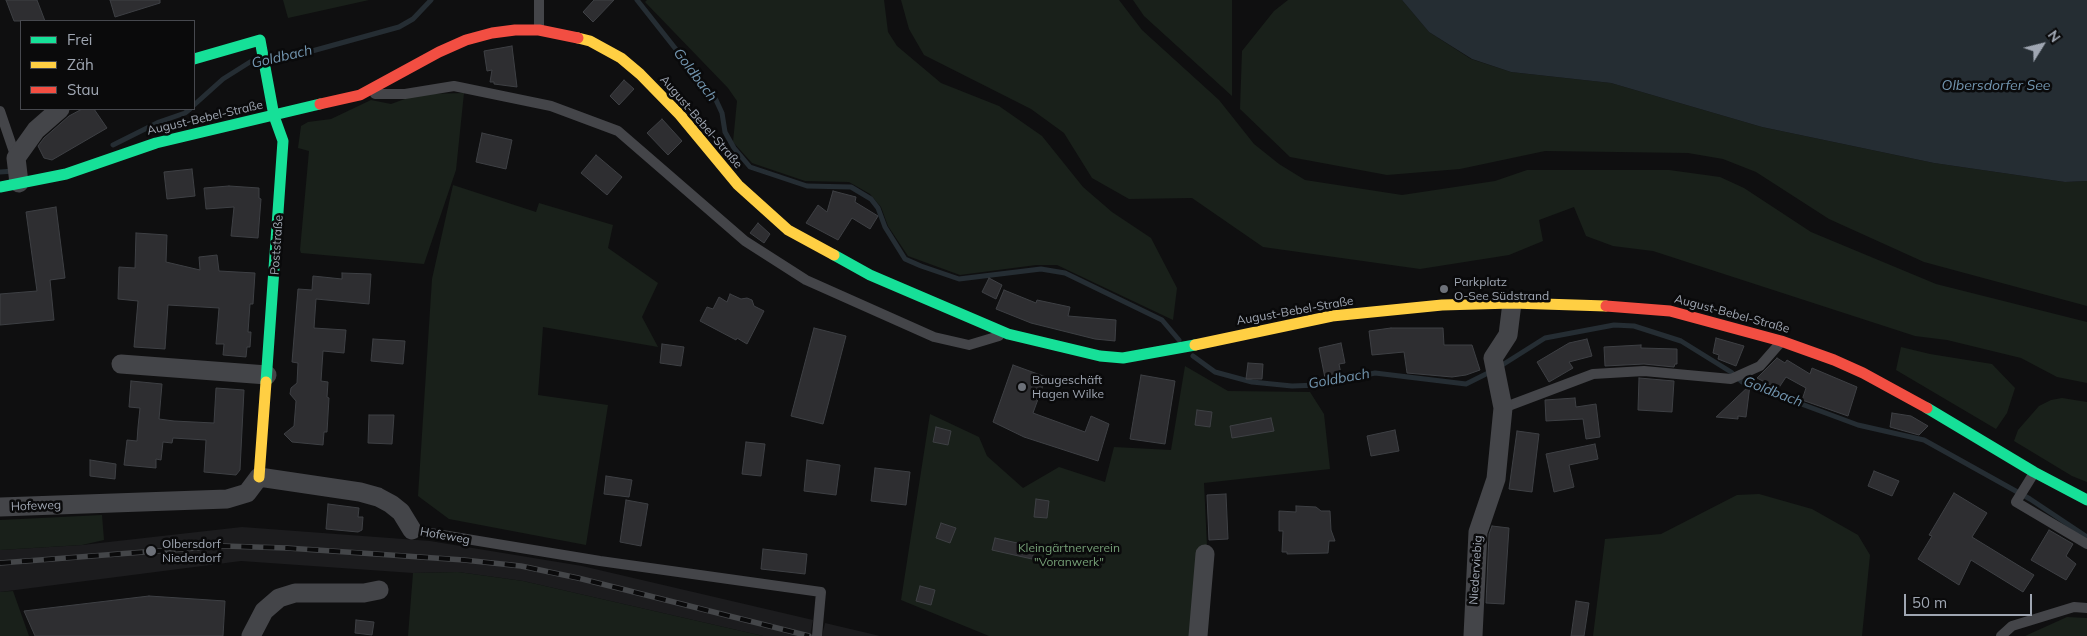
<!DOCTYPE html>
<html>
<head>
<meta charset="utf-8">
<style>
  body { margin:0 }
  #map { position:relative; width:2087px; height:636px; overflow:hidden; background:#0f0f10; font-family:Mulish,sans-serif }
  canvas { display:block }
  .legend { position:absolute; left:20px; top:20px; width:175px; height:90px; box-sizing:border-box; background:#0a0a0b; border:1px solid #46484e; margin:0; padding:6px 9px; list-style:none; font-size:15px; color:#9fa6b2 }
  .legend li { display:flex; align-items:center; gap:10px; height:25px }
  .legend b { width:25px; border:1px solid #46484e }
  .north { position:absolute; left:2017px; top:20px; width:50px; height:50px; -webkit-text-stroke:4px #0a0a0b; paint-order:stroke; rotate:54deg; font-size:14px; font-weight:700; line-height:20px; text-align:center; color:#9fa6b2 }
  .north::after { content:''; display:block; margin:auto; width:18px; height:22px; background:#9fa6b2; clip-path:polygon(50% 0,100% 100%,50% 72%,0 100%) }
  .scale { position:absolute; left:1904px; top:594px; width:128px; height:22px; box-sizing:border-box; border:2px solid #9fa6b2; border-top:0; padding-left:6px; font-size:15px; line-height:18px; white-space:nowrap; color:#9fa6b2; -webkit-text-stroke:4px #0a0a0b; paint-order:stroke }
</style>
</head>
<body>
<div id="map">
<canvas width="2087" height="636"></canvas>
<ul class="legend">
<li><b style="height:6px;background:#16e098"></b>Frei</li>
<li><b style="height:6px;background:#ffcf43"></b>Zäh</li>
<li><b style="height:6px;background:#f24e42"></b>Stau</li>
</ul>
<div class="north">N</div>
<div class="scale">50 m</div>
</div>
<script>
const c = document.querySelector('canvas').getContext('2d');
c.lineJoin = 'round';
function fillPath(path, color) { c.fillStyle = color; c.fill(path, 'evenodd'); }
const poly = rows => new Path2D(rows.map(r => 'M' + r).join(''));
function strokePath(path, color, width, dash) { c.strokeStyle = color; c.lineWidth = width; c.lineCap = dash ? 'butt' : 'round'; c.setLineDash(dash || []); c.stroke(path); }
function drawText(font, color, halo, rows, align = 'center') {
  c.font = font + ' Mulish,sans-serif'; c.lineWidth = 5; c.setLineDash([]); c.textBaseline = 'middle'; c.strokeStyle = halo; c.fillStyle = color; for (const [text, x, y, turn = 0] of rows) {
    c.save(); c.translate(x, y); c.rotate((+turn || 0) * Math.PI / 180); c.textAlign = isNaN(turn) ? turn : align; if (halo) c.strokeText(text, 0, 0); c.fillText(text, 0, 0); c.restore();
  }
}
const built = poly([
  [242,527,430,541,582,566,813,620,810,636,763,636,523,581,458,572,413,573,241,561,0,592,0,550,82,545],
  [825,623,880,636,822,636]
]);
const green = poly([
  [283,0,369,0,288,18],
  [647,0,884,0,888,32,897,46,941,83,999,106,1042,136,1083,187,1112,212,1151,238,1177,288,1173,320,1057,265,1036,265,960,275,908,256,888,226,881,207,870,194,849,182,805,181,752,163,733,142,737,101,728,88,645,2],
  [901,0,1119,0,1142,30,1219,100,1254,144,1279,164,1305,180,1402,195,1495,181,1527,170,1669,170,1720,177,1744,188,1811,232,1936,284,2087,322,2087,383,2057,377,2021,358,1947,340,1915,336,1653,251,1613,246,1586,236,1574,207,1539,220,1543,241,1509,255,1420,269,1263,247,1192,198,1129,199,1092,178,1064,133,1031,109,924,55,909,29],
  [1133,0,1232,0,1232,96,1144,16],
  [1288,0,1402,0,1429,32,1471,59,1511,72,1611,83,1762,127,1934,163,2065,182,2087,181,2087,306,1924,262,1829,219,1756,172,1723,159,1688,153,1545,151,1460,169,1387,175,1290,157,1240,109,1242,51,1274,11],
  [464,93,456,170,424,264,301,253,300,250,309,151,298,148,301,126,308,122,331,119,371,100,391,104,413,96,426,94],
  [453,185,536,212,539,203,613,225,608,248,658,283,642,317,658,347,543,327,538,395,608,405,586,545,449,519,418,496,432,279],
  [1901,347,1930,354,1992,364,2015,388,2007,413,1996,429,1896,370],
  [1185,366,1228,391,1310,392,1324,414,1330,469,1204,483,1208,567,1198,636,989,636,901,600,930,414,979,437,987,456,1023,488,1059,467,1105,482,1114,447,1171,450],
  [2062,398,2087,402,2087,482,2072,476,2014,441,2018,430,2039,406,2051,400],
  [1759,494,1812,509,1858,535,1870,555,1862,636,1593,636,1605,539,1661,534,1737,495],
  [102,515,104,540,82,545,0,550,0,520],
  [458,572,523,581,763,636,408,636,413,573],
  [13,591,29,636,0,636,0,592],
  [2067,617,2087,618,2087,636,2025,636]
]);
const water = poly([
  [1402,0,2087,0,2087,181,2065,182,1934,163,1762,127,1611,83,1511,72,1472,59,1429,32]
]);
const stream = poly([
  [637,0,716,100,722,113,725,132,734,148,750,167,807,186,851,187,871,199,878,208,885,227,905,259,921,266,959,279,1041,269,1065,273,1162,320,1179,340],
  [272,59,294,56,399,27,413,19,431,0],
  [194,105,223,79,250,62,256,61],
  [113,145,159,122,185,113,190,109],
  [0,172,14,171],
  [1193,356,1215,372,1252,382,1292,386,1319,385,1375,373,1466,384,1492,371],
  [1499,367,1545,338,1614,325,1634,326,1681,341,1731,372,1742,382,1858,425,1924,440,2030,499,2087,537]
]);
const building = poly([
  [6,0,37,0,45,21,14,21,6,0],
  [110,0,160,0,160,3,115,17,110,0],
  [594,0,614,0,593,22,583,12,594,0],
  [512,46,517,87,494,84,494,82,490,82,492,70,487,71,484,51,512,46],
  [624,80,634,89,619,105,610,96,624,80],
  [82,109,94,109,107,128,52,160,44,158,38,146,44,138,69,116,82,109],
  [662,119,682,141,668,155,647,133,662,119],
  [482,133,512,140,506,169,476,162,482,133],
  [596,155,622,177,607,195,581,173,596,155],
  [192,169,195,196,167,199,164,172,192,169],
  [229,186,259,188,259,198,261,199,258,238,231,236,234,207,206,209,204,188,229,186],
  [833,191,856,197,855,202,878,216,870,229,852,218,838,240,806,223,818,205,827,212,833,191],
  [56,207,65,278,50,280,54,320,0,325,0,294,37,291,26,212,56,207],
  [758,223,770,234,764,243,750,233,758,223],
  [136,233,167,235,166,262,200,270,199,257,217,255,219,271,255,273,253,304,250,304,248,332,251,332,250,347,247,347,246,357,223,355,224,344,216,344,219,308,168,305,165,349,134,347,138,301,118,299,119,267,135,268,136,233],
  [342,273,371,274,369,304,316,299,314,328,346,330,344,353,323,351,321,381,328,382,327,397,329,398,327,432,324,432,323,445,292,442,284,434,294,426,296,401,290,394,291,388,297,383,298,363,292,362,298,289,312,290,313,276,342,279,342,273],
  [989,278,1002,285,996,299,982,292,989,278],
  [1004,290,1036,303,1037,300,1070,307,1068,316,1116,320,1115,341,1095,339,1031,323,996,309,1004,290],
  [730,294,741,299,747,298,752,300,754,306,764,311,747,344,737,338,736,340,700,321,707,307,713,309,719,297,727,302,730,294],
  [814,328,846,336,823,424,791,416,814,328],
  [1391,328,1443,328,1444,345,1472,345,1480,370,1466,375,1452,377,1407,373,1404,352,1372,355,1369,331,1391,328],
  [1716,338,1744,346,1736,366,1718,359,1719,355,1713,353,1716,338],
  [373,339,405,341,403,364,371,361,373,339],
  [1587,339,1592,356,1569,362,1573,368,1549,382,1537,362,1569,343,1587,339],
  [1341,343,1345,363,1339,364,1341,374,1325,378,1319,348,1341,343],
  [662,344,684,347,681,366,660,363,662,344],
  [1641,345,1641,348,1677,349,1677,364,1675,364,1674,367,1644,364,1605,366,1604,347,1641,345],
  [1777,358,1785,363,1787,360,1810,374,1812,368,1857,387,1848,416,1802,400,1806,388,1786,377,1778,389,1757,378,1777,358],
  [1248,363,1263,364,1262,379,1246,379,1248,363],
  [1013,365,1046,377,1033,413,1085,432,1091,416,1109,424,1098,461,1024,437,993,422,1013,365],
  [1141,375,1175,381,1165,444,1130,439,1141,375],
  [1639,378,1674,381,1672,412,1638,410,1639,378],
  [131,381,162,384,159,419,174,421,214,423,216,388,244,390,240,470,236,475,204,472,206,440,173,438,172,443,163,442,161,460,156,459,156,468,124,465,127,440,137,441,138,427,140,408,129,407,131,381],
  [1750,385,1746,417,1738,416,1738,419,1716,417,1750,385],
  [1575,398,1576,407,1596,404,1600,437,1586,439,1583,419,1546,421,1545,400,1575,398],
  [1197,410,1212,412,1210,427,1195,425,1197,410],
  [1892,413,1911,416,1928,426,1919,435,1890,427,1892,413],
  [369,415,394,415,392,444,368,443,369,415],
  [1271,418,1274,431,1232,438,1230,426,1271,418],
  [936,427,951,431,948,445,933,442,936,427],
  [1395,430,1399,451,1371,456,1367,436,1395,430],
  [1517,431,1539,434,1532,492,1509,489,1517,431],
  [746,442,765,444,761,476,742,474,746,442],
  [1595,444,1598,459,1569,465,1574,487,1554,492,1546,454,1595,444],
  [90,460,116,464,115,479,90,476,90,460],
  [807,460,840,465,836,495,804,491,807,460],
  [875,468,910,472,906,505,871,501,875,468],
  [1874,471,1899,481,1892,496,1868,486,1874,471],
  [606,476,632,480,629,497,604,494,606,476],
  [1954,493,1987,513,1972,537,2034,575,2023,592,1971,560,1959,585,1918,559,1932,536,1929,535,1954,493],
  [1226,494,1228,539,1209,540,1207,495,1226,494],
  [1036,499,1049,501,1047,518,1034,517,1036,499],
  [626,500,648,504,641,546,620,542,626,500],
  [328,504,359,508,358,517,363,517,362,530,358,532,326,529,328,504],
  [1296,506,1316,507,1321,511,1330,511,1331,530,1335,541,1329,541,1328,553,1287,554,1287,552,1282,552,1283,531,1279,531,1279,511,1296,512,1296,506],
  [941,523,956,528,950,543,936,538,941,523],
  [1492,526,1509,528,1504,604,1486,603,1489,534,1492,526],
  [2049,530,2073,544,2066,556,2076,564,2066,580,2031,560,2049,530],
  [995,538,1035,547,1032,559,992,550,995,538],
  [763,549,807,554,805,574,761,569,763,549],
  [920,586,935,590,931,605,916,601,920,586],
  [149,596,225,601,223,636,35,636,24,611,149,596],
  [1576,601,1589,603,1584,636,1571,636,1576,601],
  [356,620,374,622,372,635,355,633,356,620]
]);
const lane = poly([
  [539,29,539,0],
  [375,94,405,94,454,86,551,106,618,131,745,241,806,280,934,337,969,345,999,336],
  [0,111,16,158],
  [1503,408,1593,374,1644,371,1731,379,1760,366,1781,342],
  [2034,473,2016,502,2087,544],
  [412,530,600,561,821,592,817,636],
  [2001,636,2012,626,2074,607,2087,608]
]);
const street = poly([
  [19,183,16,158,36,130,60,109],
  [121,364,267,375],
  [0,507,227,499,247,493,259,477,360,492,378,497,391,504,401,512,412,530],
  [251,636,264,611,279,598,295,593,364,593,379,590],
  [1198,636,1205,554],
  [1473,636,1478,532,1496,479,1503,408,1493,358,1508,335,1512,303]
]);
const fast = poly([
  [194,59,260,40,274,116,283,141,266,382],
  [0,187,66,174,156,143,320,104],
  [834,255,870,275,1008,334,1100,356,1123,358,1195,345],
  [1927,408,2034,472,2087,500]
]);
const slow = poly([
  [578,38,590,41,621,58,640,74,680,115,738,185,788,230,834,255],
  [1195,345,1332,316,1442,305,1512,303,1606,306],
  [259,477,266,382]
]);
const jam = poly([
  [320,104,360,95,439,52,466,40,492,33,515,30,539,30,578,38],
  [1606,306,1670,311,1781,341,1834,360,1863,373,1927,408]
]);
const rail = poly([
  [0,563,223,546,287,548,464,560,521,566,578,578,809,636]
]);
const markers = [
  [1444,289,5,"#6d7179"],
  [1022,387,5,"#6d7179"],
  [151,551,6,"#6d7179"]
];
const streetNames = [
  ["August-Bebel-Straße",205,118,-13],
  ["August-Bebel-Straße",701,122,49],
  ["Poststraße",277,245,-86],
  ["August-Bebel-Straße",1295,311,-10],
  ["August-Bebel-Straße",1732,314,15],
  ["Hofeweg",36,506,-2],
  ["Hofeweg",445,536,10],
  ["Niederviebig",1476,570,-86]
];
const poiNames = [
  ["Parkplatz",1454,282],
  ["O-See Südstrand",1454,296],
  ["Baugeschäft",1032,380],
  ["Hagen Wilke",1032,394],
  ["Olbersdorf",162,544],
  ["Niederdorf",162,558]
];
const parkNames = [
  ["Kleingärtnerverein",1069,548],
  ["\"Voranwerk\"",1069,562]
];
const waterNames = [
  ["Goldbach",282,57,-13],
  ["Goldbach",695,75,53],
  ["Olbersdorfer See",1996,86],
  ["Goldbach",1339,379,-10],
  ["Goldbach",1773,392,21]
];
fillPath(built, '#1c1c1e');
fillPath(green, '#19201a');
fillPath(water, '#252d33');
strokePath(stream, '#252d33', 5);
fillPath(building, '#2e2e31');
strokePath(building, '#3e4044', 1);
strokePath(lane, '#444549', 10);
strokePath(street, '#444549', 19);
strokePath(fast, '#16e098', 11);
strokePath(slow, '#ffcf43', 11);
strokePath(jam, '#f24e42', 11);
strokePath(rail, '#444649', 5.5);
strokePath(rail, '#0a0a0b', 4, [11]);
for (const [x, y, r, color] of markers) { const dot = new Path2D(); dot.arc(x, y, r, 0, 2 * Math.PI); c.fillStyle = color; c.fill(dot); strokePath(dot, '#0a0a0b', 2); }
drawText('12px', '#9fa6b2', '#0a0a0b', streetNames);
drawText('12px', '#9fa6b2', '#0a0a0b', poiNames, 'left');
drawText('12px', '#759f76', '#0a0a0b', parkNames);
drawText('italic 14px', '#7396b0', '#0a0a0b', waterNames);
</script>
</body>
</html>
